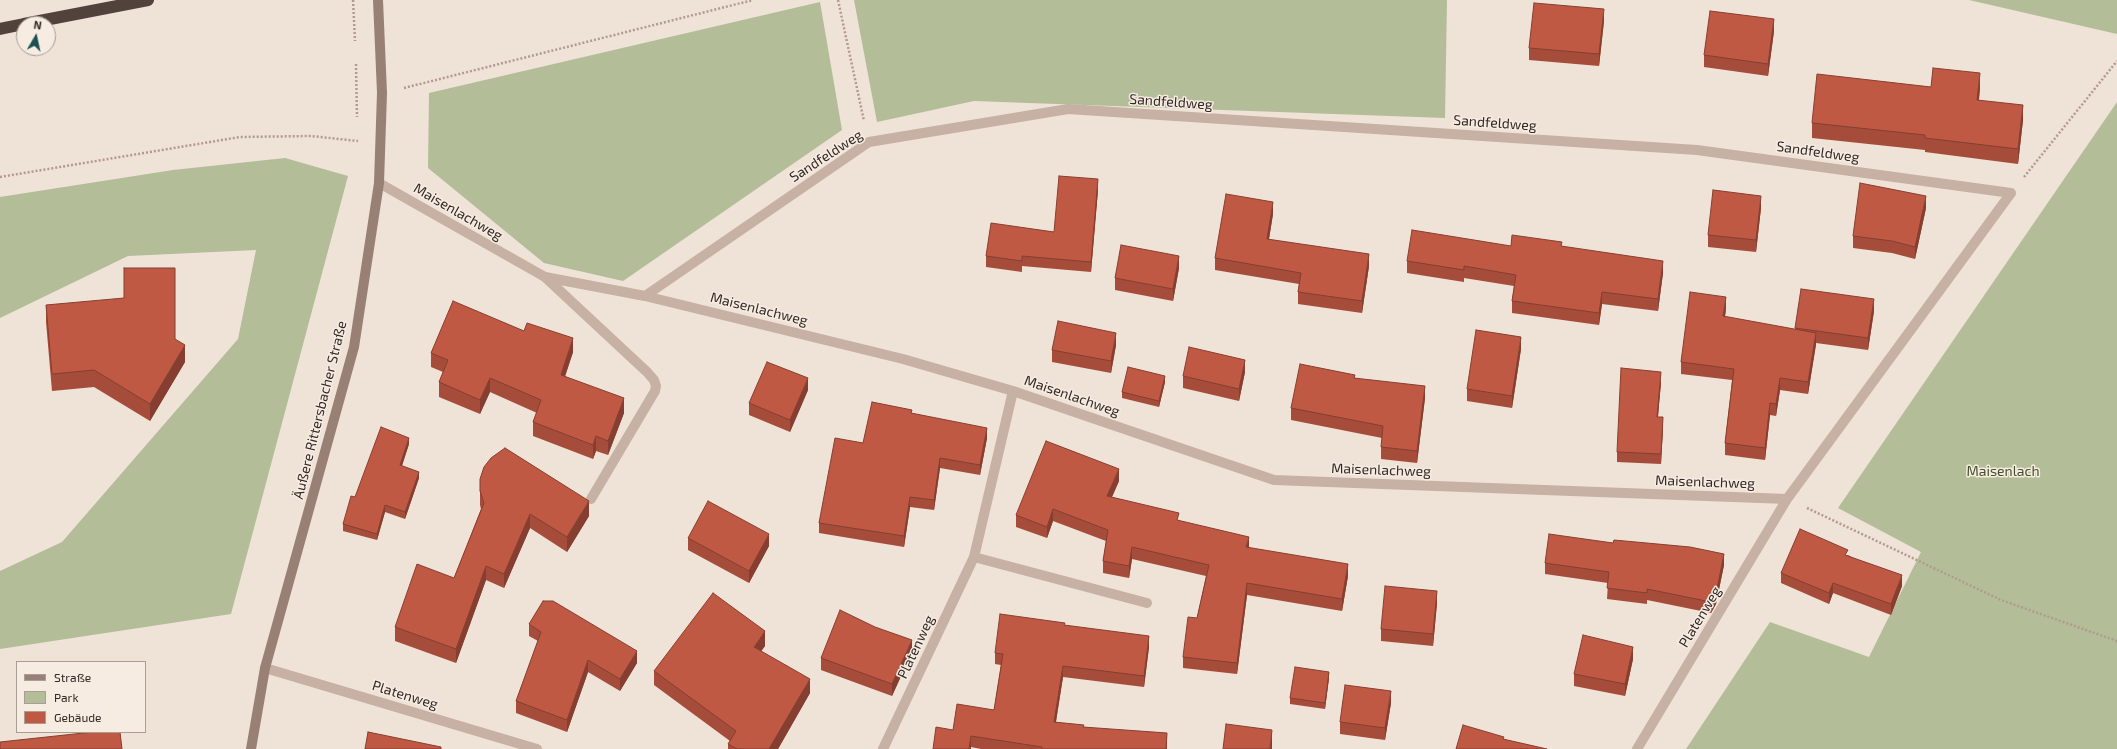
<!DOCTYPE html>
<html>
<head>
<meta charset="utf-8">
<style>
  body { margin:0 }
  #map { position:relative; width:2117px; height:749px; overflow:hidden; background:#efe2d7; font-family:"Exo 2",sans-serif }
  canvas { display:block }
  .legend { position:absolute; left:16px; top:661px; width:130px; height:72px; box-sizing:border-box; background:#f7ece2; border:1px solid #a89e96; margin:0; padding:5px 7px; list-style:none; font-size:12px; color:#322825 }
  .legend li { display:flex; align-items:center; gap:8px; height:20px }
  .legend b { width:20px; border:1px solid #a89e96 }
  .north { position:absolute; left:16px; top:16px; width:40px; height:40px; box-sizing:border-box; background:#f7ece2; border:1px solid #a89e96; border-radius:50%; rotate:9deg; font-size:11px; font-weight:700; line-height:16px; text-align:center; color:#322825 }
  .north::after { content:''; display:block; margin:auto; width:14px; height:18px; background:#1d5151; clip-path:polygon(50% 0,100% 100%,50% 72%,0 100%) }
</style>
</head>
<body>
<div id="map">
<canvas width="2117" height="749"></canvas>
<ul class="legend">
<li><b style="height:5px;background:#998075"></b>Straße</li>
<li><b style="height:11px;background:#b3bd98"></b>Park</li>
<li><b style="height:11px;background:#c05944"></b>Gebäude</li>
</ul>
<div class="north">N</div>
</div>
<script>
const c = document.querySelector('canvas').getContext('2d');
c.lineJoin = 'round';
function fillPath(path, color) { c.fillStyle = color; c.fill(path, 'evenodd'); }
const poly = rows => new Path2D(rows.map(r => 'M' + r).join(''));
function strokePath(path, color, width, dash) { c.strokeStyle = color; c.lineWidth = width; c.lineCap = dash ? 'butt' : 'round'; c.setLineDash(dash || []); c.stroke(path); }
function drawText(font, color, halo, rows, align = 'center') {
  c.font = font + ' "Exo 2",sans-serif'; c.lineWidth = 3; c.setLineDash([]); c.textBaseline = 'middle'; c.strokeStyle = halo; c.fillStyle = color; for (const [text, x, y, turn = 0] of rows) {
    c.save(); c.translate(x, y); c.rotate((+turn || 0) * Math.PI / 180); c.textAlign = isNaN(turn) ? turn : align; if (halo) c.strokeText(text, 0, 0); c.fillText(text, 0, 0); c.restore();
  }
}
const green = poly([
  [854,0,1447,0,1445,118,974,101,877,122],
  [1969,0,2117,0,2117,34],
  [820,2,842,130,623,281,544,263,428,168,429,93],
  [2117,102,2117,749,1686,749,1770,622,1869,657,1921,552,1838,508],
  [285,158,348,176,231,614,0,649,0,571,62,542,238,339,256,250,128,256,0,318,0,197,173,170]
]);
const path = poly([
  [353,0,355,41],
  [838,0,864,121],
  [356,64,357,117],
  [404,88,753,0],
  [0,177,240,137,311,136,358,141],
  [2024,177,2117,61],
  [1807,508,2001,600,2117,641]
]);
const lane = poly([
  [545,277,647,372,654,380,656,386,655,391,591,499],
  [974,557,1147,603]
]);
const street = poly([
  [379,183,545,277,645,296,903,359,1013,391,1274,480,1787,499],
  [645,296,869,142,1068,109,1697,150,2011,193,1787,499,1637,749],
  [265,668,537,749],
  [883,749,974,557,1013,391]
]);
const secondary = poly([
  [251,749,265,668,354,347,379,183,382,93,378,0]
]);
const highway = poly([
  [24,24,148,0],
  [0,29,24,24]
]);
const wall = poly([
  [1604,21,1599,66,1529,60,1529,48],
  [1774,31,1768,76,1704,67,1704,55],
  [1931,87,1980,88,1979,100,2023,120,2018,164,1925,152,1925,150,1812,138,1812,123],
  [1098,190,1091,272,1022,266,1022,272,986,267,986,256,1054,232],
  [1761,208,1756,252,1708,247,1708,235],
  [1926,208,1915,259,1892,253,1853,248,1853,236],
  [1273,214,1269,239,1369,266,1362,313,1298,304,1298,292,1299,284,1215,270,1215,258],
  [1562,246,1663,273,1658,311,1602,304,1599,325,1512,313,1512,301,1514,286,1464,278,1464,282,1407,273,1407,261],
  [1179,268,1173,301,1115,290,1115,278],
  [46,305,175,339,185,362,150,421,94,387,52,391,46,322],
  [1726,309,1725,317,1795,330,1795,328,1874,311,1868,350,1816,343,1808,394,1780,390,1776,416,1770,415,1765,460,1725,455,1725,443,1732,380,1681,374,1681,362],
  [1116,345,1111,373,1052,362,1052,350],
  [1521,349,1512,408,1467,401,1467,389],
  [573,352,565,376,624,413,608,455,596,451,593,459,533,436,533,422,537,413,490,392,480,414,439,397,439,382,443,372,431,367,431,353],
  [1245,372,1239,401,1183,388,1183,376],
  [1355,378,1425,398,1417,463,1381,459,1381,447,1382,438,1291,420,1291,408],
  [1165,382,1159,407,1122,398,1122,392],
  [1661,382,1658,417,1663,427,1661,464,1617,462,1617,452],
  [808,390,790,432,749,415,749,403],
  [912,413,987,438,980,475,940,468,934,510,910,507,904,547,819,533,819,523,863,443],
  [409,444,402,466,419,478,405,519,385,512,377,540,343,531,343,524,355,497],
  [480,479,589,516,567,552,530,528,504,588,486,580,456,663,395,641,395,627,454,578,481,509,480,505],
  [1119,481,1112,497,1179,521,1249,548,1348,576,1342,611,1247,595,1237,674,1183,668,1183,657,1197,618,1206,576,1132,559,1129,578,1103,573,1103,561,1106,541,1053,521,1047,538,1016,527,1016,515],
  [688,538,769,546,749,583,688,550],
  [1848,555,1902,586,1891,615,1833,593,1829,604,1781,583,1781,573],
  [1545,563,1724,565,1716,604,1711,613,1647,600,1647,604,1607,599,1608,583,1545,574],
  [1437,603,1433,646,1381,641,1381,629],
  [529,624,637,663,620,691,588,672,567,732,516,713,516,701,538,641,529,636],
  [1065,625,1149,647,1144,687,1063,677,1056,722,1084,727,1167,745,1167,749,981,749,971,747,953,730,994,710,1001,665,995,664,995,653],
  [765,646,761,651,810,693,778,749,728,749,728,744,730,741,654,685,654,671],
  [912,652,892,696,821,670,821,658],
  [1633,659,1625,696,1574,686,1574,674],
  [1329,678,1325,709,1290,704,1290,698],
  [1391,703,1385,740,1340,734,1340,722]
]);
const shadedWall = poly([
  [1604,9,1604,21,1599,66,1599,54],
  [1774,19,1774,31,1768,76,1768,64],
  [1980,73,1980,88,1977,115,1977,100],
  [2023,105,2023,120,2018,164,2018,149],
  [1098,179,1098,190,1091,272,1091,262],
  [1761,196,1761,208,1756,252,1756,240],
  [1926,196,1926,208,1915,259,1915,247],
  [1273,202,1273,214,1267,251,1267,239],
  [1369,254,1369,266,1362,313,1362,301],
  [1179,256,1179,268,1173,301,1173,289],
  [1663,261,1663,273,1658,311,1658,299],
  [1602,292,1602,304,1599,325,1599,313],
  [1726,297,1726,309,1723,328,1723,316],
  [1874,299,1874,311,1868,350,1868,338],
  [1116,333,1116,345,1111,373,1111,361],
  [1816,333,1816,345,1808,394,1808,382],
  [1521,337,1521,349,1512,408,1512,396],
  [573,338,573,352,561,389,561,375],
  [185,345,185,362,150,421,150,404],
  [1245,360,1245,372,1239,401,1239,389],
  [1661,372,1661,382,1657,427,1657,417],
  [1165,376,1165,382,1159,407,1159,401],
  [490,378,490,392,480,414,480,400],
  [808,378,808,390,790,432,790,420],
  [1780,378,1780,390,1776,416,1776,404],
  [1425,386,1425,398,1417,463,1417,451],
  [624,398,624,413,608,455,608,441],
  [1770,403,1770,415,1765,460,1765,448],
  [1663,417,1663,427,1661,464,1661,454],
  [987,428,987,438,980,475,980,465],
  [596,436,596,451,593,459,593,445],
  [409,438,409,444,400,471,400,465],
  [940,458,940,468,934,510,934,500],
  [1119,469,1119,481,1107,508,1107,496],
  [419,472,419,478,405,519,405,512],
  [910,497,910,507,904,547,904,536],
  [589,501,589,516,567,552,567,537],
  [385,505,385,512,377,540,377,534],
  [1053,509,1053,521,1047,538,1047,527],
  [530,514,530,528,504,588,504,574],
  [769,534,769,546,749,583,749,571],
  [1249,537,1249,548,1246,547],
  [1132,547,1132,559,1129,578,1129,566],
  [1724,554,1724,565,1716,604,1711,613,1711,602],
  [1348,564,1348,576,1342,611,1342,599],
  [486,566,486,580,456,663,456,649],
  [1902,575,1902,586,1891,615,1891,604],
  [1247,583,1247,595,1237,674,1237,663],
  [1833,583,1833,593,1829,604,1829,593],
  [1437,591,1437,603,1433,646,1433,634],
  [765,631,765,646,754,661,754,647],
  [1149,636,1149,647,1144,687,1144,676],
  [912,640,912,652,892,696,892,684],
  [1633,647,1633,659,1625,696,1625,684],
  [637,651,637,663,620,691,620,679],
  [588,660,588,672,567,732,567,720],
  [1063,666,1063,677,1054,733,1054,722],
  [1329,672,1329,678,1325,709,1325,703],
  [810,679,810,693,778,749,769,749],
  [1391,691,1391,703,1385,740,1385,728],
  [1272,730,1272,749,1270,749],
  [1167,733,1167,749,1166,749],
  [971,736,971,749,969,749]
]);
const building = poly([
  [1534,3,1604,9,1599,54,1529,48,1534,3],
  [1710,11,1774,19,1768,64,1704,55,1710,11],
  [1933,68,1980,73,1977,100,2023,105,2018,149,1925,138,1925,135,1812,123,1817,74,1931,87,1933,68],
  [1059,176,1098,179,1091,262,1022,256,1022,261,986,256,991,223,1054,232,1059,176],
  [1860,183,1926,196,1915,247,1892,241,1853,236,1860,183],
  [1713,190,1761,196,1756,240,1708,235,1713,190],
  [1226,194,1273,202,1267,239,1369,254,1362,301,1298,292,1301,273,1215,258,1226,194],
  [1412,230,1511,246,1512,235,1562,242,1561,246,1663,261,1658,299,1602,292,1599,313,1512,301,1516,275,1464,266,1464,270,1407,261,1412,230],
  [1121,245,1179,256,1173,289,1115,278,1121,245],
  [124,268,175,268,175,339,185,345,150,404,94,370,52,374,46,305,124,298,124,268],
  [1801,289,1874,299,1868,338,1795,328,1801,289],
  [1690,292,1726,297,1723,316,1816,333,1808,382,1780,378,1776,404,1770,403,1765,448,1725,443,1734,369,1681,362,1690,292],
  [453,301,524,331,527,323,573,338,561,375,624,398,608,441,596,436,593,445,533,422,541,400,490,378,480,400,439,382,448,360,431,353,453,301],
  [1058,321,1116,333,1111,361,1052,350,1058,321],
  [1476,330,1521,337,1512,396,1467,389,1476,330],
  [1189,347,1245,360,1239,389,1183,376,1189,347],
  [767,362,808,378,790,420,749,403,767,362],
  [1300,364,1355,375,1354,378,1425,386,1417,451,1381,447,1383,426,1291,408,1300,364],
  [1128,367,1165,376,1159,401,1122,392,1128,367],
  [1621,368,1661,372,1657,417,1663,417,1661,454,1617,452,1621,368],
  [872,402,912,410,911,413,987,428,980,465,940,458,934,500,910,497,904,536,819,523,835,438,863,443,872,402],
  [381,427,409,438,400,465,419,472,405,512,385,505,377,534,343,524,351,496,355,497,381,427],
  [1046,441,1119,469,1107,496,1179,513,1177,520,1249,537,1246,547,1348,564,1342,599,1247,583,1237,663,1183,657,1188,617,1197,618,1209,565,1132,547,1129,566,1103,561,1108,530,1053,509,1047,527,1016,515,1046,441],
  [505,448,589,501,567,537,530,514,504,574,486,566,456,649,395,627,417,564,454,578,484,503,480,491,480,479,484,467,491,458,505,448],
  [708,501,769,534,749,571,688,538,708,501],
  [1800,529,1848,550,1845,555,1902,575,1891,604,1833,583,1829,593,1781,573,1800,529],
  [1549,534,1613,543,1614,540,1690,547,1724,554,1716,594,1711,602,1647,589,1647,593,1607,588,1609,572,1545,563,1549,534],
  [1385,586,1437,591,1433,634,1381,629,1385,586],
  [713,593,765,631,754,647,810,679,769,749,737,749,728,744,736,731,654,671,713,593],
  [543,601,553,601,637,651,620,679,588,660,567,720,516,701,541,632,529,624,543,601],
  [840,610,875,627,912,640,892,684,821,658,840,610],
  [1000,614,1065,623,1064,625,1149,636,1144,676,1063,666,1054,722,1084,725,1083,727,1167,733,1166,749,1042,749,1042,747,971,736,969,749,933,749,936,727,953,730,957,704,994,710,1003,654,995,653,1000,614],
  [1583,635,1633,647,1625,684,1574,674,1583,635],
  [1295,667,1329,672,1325,703,1290,698,1295,667],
  [1345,685,1391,691,1385,728,1340,722,1345,685],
  [1226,724,1272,730,1270,749,1223,749,1226,724],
  [1463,725,1504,737,1503,739,1547,749,1456,749,1463,725],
  [93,732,120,732,122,749,0,749,0,742,93,732],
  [368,732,441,747,441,749,365,749,368,732]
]);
const streetNames = [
  ["Sandfeldweg",1171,102,4],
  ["Sandfeldweg",1495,123,4],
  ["Sandfeldweg",1818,152,8],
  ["Sandfeldweg",826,156,-33],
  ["Maisenlachweg",458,212,30],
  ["Maisenlachweg",759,309,14],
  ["Maisenlachweg",1072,396,19],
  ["Äußere Rittersbacher Straße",320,410,-76],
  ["Maisenlachweg",1381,470,2],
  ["Maisenlachweg",1705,482,2],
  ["Platenweg",1700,617,-59],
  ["Platenweg",916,647,-65],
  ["Platenweg",405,695,17]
];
const parkNames = [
  ["Maisenlach",2003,471]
];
fillPath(green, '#b3bd98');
strokePath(path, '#b29b8e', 2.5, [2, 2]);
strokePath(lane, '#c6b1a4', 10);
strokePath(street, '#c6b1a4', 10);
strokePath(secondary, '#998075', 10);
strokePath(highway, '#52423c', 12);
fillPath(wall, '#a54d3a');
fillPath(shadedWall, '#863e30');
fillPath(building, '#c05944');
strokePath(building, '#863e30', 1);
drawText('14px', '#322825', '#f7ece2', streetNames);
drawText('14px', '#444f2a', '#f7ece2', parkNames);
</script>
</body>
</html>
